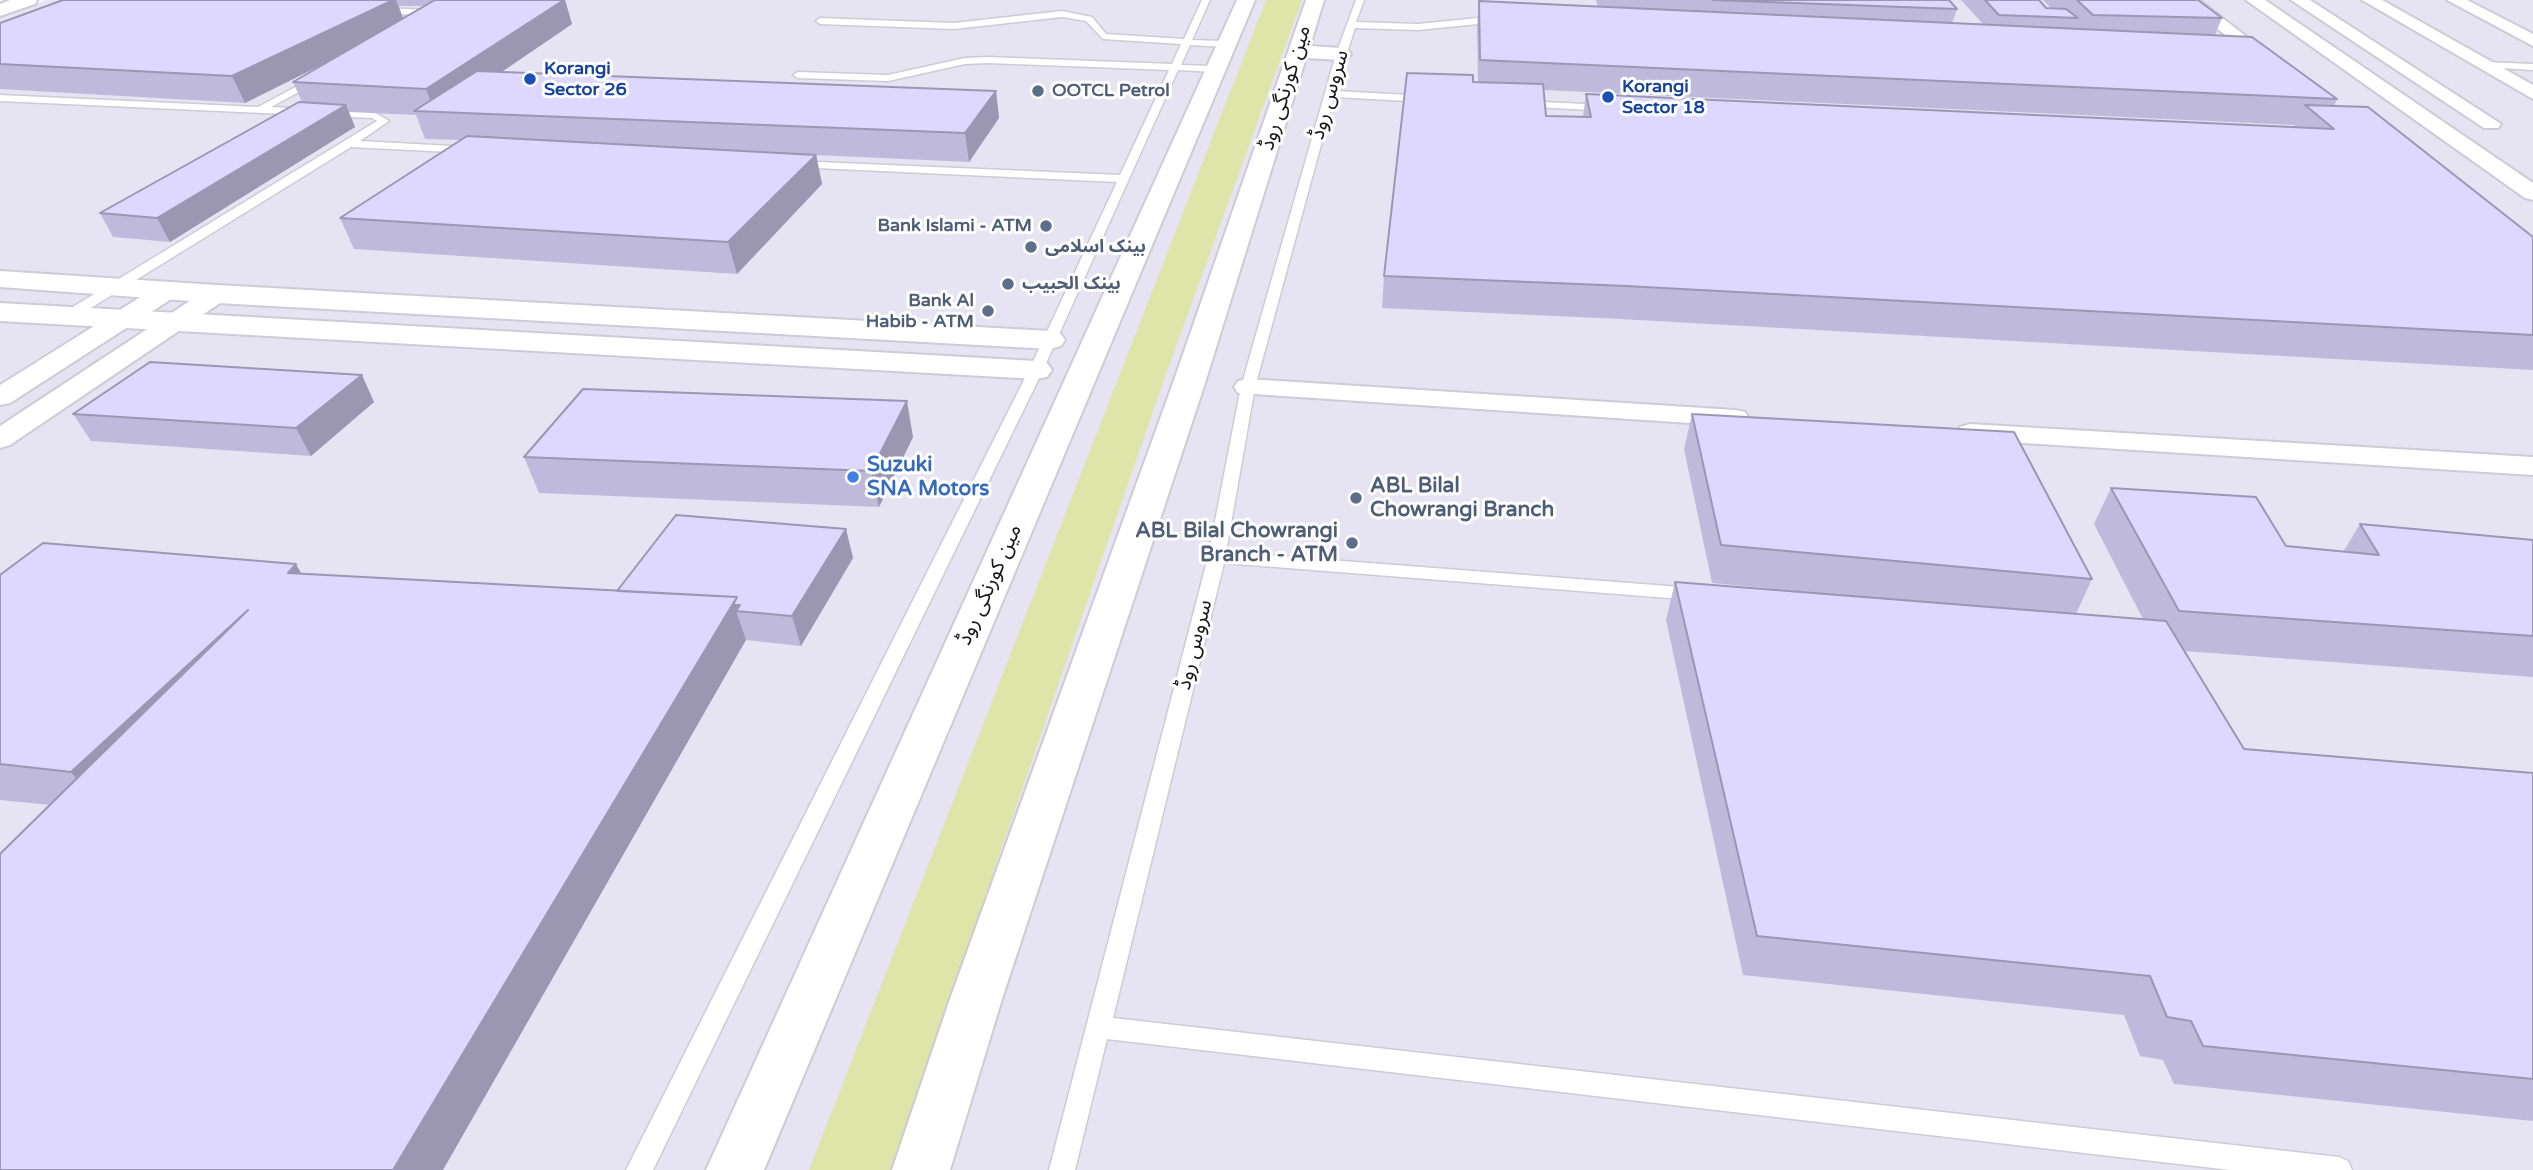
<!DOCTYPE html>
<html>
<head>
<meta charset="utf-8">
<style>
  body { margin:0 }
  canvas { display:block; background:#f6f5fe }
</style>
</head>
<body>
<canvas width="2533" height="1170"></canvas>
<script>
const c = document.querySelector('canvas').getContext('2d');
c.lineJoin = 'round';
function fillPath(path, color) { c.fillStyle = color; c.fill(path, 'evenodd'); }
const poly = rows => new Path2D(rows.map(r => 'M' + r).join(''));
function strokePath(path, color, width, dash) { c.strokeStyle = color; c.lineWidth = width; c.lineCap = dash ? 'butt' : 'round'; c.setLineDash(dash || []); c.stroke(path); }
function drawText(font, color, halo, rows, align = 'center') {
  c.font = font + ' "Varela Round","Noto Sans Arabic",sans-serif'; c.lineWidth = 6; c.setLineDash([]); c.textBaseline = 'middle'; c.strokeStyle = halo; c.fillStyle = color; for (const [text, x, y, turn = 0] of rows) {
    c.save(); c.translate(x, y); c.rotate((+turn || 0) * Math.PI / 180); c.textAlign = isNaN(turn) ? turn : align; if (halo) c.strokeText(text, 0, 0); c.fillText(text, 0, 0); c.restore();
  }
}
const built = poly([
  [46,0,2533,0,2533,1170,0,1170,0,18]
]);
const green = poly([
  [1266,0,1302,0,1166,374,890,1170,809,1170]
]);
const service = poly([
  [1202,0,1210,0,1192,40,1225,41,1230,44,1225,47,1190,45,1181,65,1214,66,1219,69,1214,72,1178,70,1043,370,653,1170,626,1170,1029,370,1117,182,795,167,790,164,795,161,1120,175,1169,70,988,63,965,64,888,81,798,78,793,75,798,72,888,75,965,58,988,57,1172,64,1181,44,1103,39,1086,21,1062,17,954,29,820,24,816,21,820,18,954,23,1062,11,1092,17,1106,34,1184,39,1202,0],
  [1356,0,1364,0,1356,22,1418,24,1478,18,1504,22,1500,25,1478,24,1418,30,1355,28,1335,91,1427,96,1432,99,1427,102,1334,97,1255,387,1226,552,1694,588,1703,594,1694,600,1224,563,1113,1018,2339,1157,2348,1161,2352,1170,2230,1170,1107,1039,1075,1170,1049,1170,1208,557,1241,387,1336,54,1356,0],
  [376,8,438,10,442,13,438,16,379,13,376,8],
  [2485,62,2533,64,2533,70,2482,67,2480,65,2485,62],
  [318,75,321,76,321,80,271,107,374,112,389,121,360,141,470,147,475,150,470,153,351,147,73,319,63,319,63,313,377,121,372,118,0,101,0,95,258,107,318,75],
  [1522,101,1606,105,1611,108,1606,111,1518,106,1518,102,1522,101]
]);
const minor = poly([
  [2181,0,2199,0,2282,64,2279,68,2267,68,2181,0],
  [2246,0,2265,0,2533,183,2533,200,2525,198,2246,0],
  [2291,0,2310,0,2501,124,2498,128,2484,128,2291,0],
  [2362,0,2382,0,2533,85,2533,99,2362,0],
  [2447,0,2467,0,2533,34,2533,46,2447,0],
  [167,284,176,286,179,291,176,296,10,403,0,405,0,385,158,286,167,284],
  [217,287,226,289,229,294,226,299,10,445,0,448,0,426,208,289,217,287],
  [1248,379,1735,410,1745,412,1749,418,1745,424,1735,426,1238,393,1234,387,1238,381,1248,379],
  [1970,424,2533,457,2533,475,1960,439,1956,433,1960,427,1970,424]
]);
const tertiary = poly([
  [10,0,37,0,35,4,0,16,0,4,10,0],
  [0,271,217,285,1050,331,1061,334,1065,340,1061,346,1050,349,217,303,0,287,0,271],
  [0,303,1036,361,1047,363,1052,370,1047,377,1036,379,0,321,0,303]
]);
const primary = poly([
  [1237,0,1255,0,764,1170,706,1170,1237,0],
  [1306,0,1324,0,1310,46,1341,48,1348,50,1351,54,1348,58,1341,60,1306,58,1205,383,1002,999,950,1170,892,1170,950,999,1173,383,1306,0]
]);
const wall = poly([
  [63,0,565,0,572,24,501,72,996,91,999,118,969,162,816,155,822,184,737,274,354,249,340,218,460,140,425,139,416,115,349,112,355,127,170,242,113,237,100,213,302,102,293,82,336,58,245,103,0,89,0,23],
  [399,6,425,6,403,19],
  [1596,0,1949,0,1957,9,1952,23,1984,25,1961,0,2039,0,2046,8,2051,8,2043,0,2198,0,2222,18,2215,35,2337,99,2334,106,2533,237,2533,370,1620,319,1382,308,1384,276,1473,82,1478,82,1477,26,1479,1,1598,7],
  [1543,90,2295,125,2294,127,1586,94,1583,117,1546,116],
  [374,402,311,456,91,441,73,414],
  [1692,414,2092,579,2076,614,2143,619,2094,524,2111,488,2286,546,2343,552,2360,524,2533,540,2533,677,2184,651,2244,749,2533,773,2533,1121,2174,1084,2163,1060,2140,1056,2124,1015,1743,975,1666,620,1675,582,1872,598,1712,583,1684,449],
  [913,437,879,507,539,493,524,457],
  [846,529,853,558,801,646,746,640,0,854,50,805,0,800,0,575,301,573,617,591]
]);
const shadedWall = poly([
  [393,0,396,0,405,23,245,103,232,76],
  [564,0,565,0,572,24,443,112,435,112,426,89],
  [996,91,999,118,969,162,965,133],
  [346,105,355,127,170,242,157,218],
  [816,155,822,184,737,274,728,242],
  [362,375,374,402,311,456,296,428],
  [907,401,913,437,879,507,871,471],
  [846,529,853,558,801,646,792,616],
  [296,564,317,602,288,573],
  [737,597,741,611,736,611,746,640,443,1170,393,1170],
  [248,610,102,811,71,772]
]);
const building = poly([
  [63,0,393,0,232,76,0,64,0,23,63,0],
  [435,0,564,0,426,89,293,82,435,0],
  [1713,0,1949,0,1957,9,1713,0],
  [1985,0,2039,0,2046,8,2066,9,2078,18,1999,15,1985,0],
  [2077,0,2198,0,2222,18,2093,15,2077,0],
  [1479,1,2252,37,2337,99,1480,60,1479,1],
  [477,71,996,91,965,133,414,111,477,71],
  [1407,73,1473,75,1473,82,1543,84,1546,116,1591,117,1586,94,2334,129,2305,105,2368,107,2533,237,2533,335,1626,286,1384,276,1407,73],
  [299,102,346,105,157,218,100,213,299,102],
  [467,136,816,155,728,242,340,218,467,136],
  [150,362,362,375,296,428,73,414,150,362],
  [583,389,907,401,871,471,524,457,583,389],
  [1692,414,2014,432,2092,579,1721,545,1692,414],
  [2111,488,2256,497,2286,546,2379,555,2360,524,2533,540,2533,636,2179,611,2111,488],
  [676,515,846,529,792,616,736,611,740,605,733,605,737,597,617,591,676,515],
  [43,543,296,564,288,573,737,597,393,1170,0,1170,0,854,248,610,71,772,0,764,0,575,43,543],
  [1675,582,2166,621,2244,749,2533,773,2533,1079,2203,1046,2191,1021,2167,1017,2150,976,1757,936,1675,582]
]);
const markers = [
  [530,79,7,"#1a4fb4"],
  [1038,91,7,"#5c6f8a"],
  [1608,97,7,"#1a4fb4"],
  [1046,226,7,"#5c6f8a"],
  [1031,247,7,"#5c6f8a"],
  [1008,284,7,"#5c6f8a"],
  [988,311,7,"#5c6f8a"],
  [853,477,7,"#3f7fe0"],
  [1356,498,7,"#5c6f8a"],
  [1352,543,7,"#5c6f8a"]
];
const farTransitnames = [
  ["Korangi",544,69],
  ["Sector 26",544,90],
  ["Korangi",1622,87],
  ["Sector 18",1622,108]
];
const farServicenames = [
  ["OOTCL Petrol",1052,91],
  ["Bank Islami - ATM",1032,226,"right"],
  ["بینک اسلامی",1045,247],
  ["بينک الحبيب",1022,284],
  ["Bank Al",974,301,"right"],
  ["Habib - ATM",974,322,"right"]
];
const streetNames = [
  ["مین کورنگی روڈ",1286,88,-73],
  ["سروس روڈ",1330,95,-74],
  ["مین کورنگی روڈ",990,585,-66],
  ["سروس روڈ",1195,645,-76]
];
const shopNames = [
  ["Suzuki",867,465],
  ["SNA Motors",867,489]
];
const serviceNames = [
  ["ABL Bilal",1370,486],
  ["Chowrangi Branch",1370,510],
  ["ABL Bilal Chowrangi",1338,531,"right"],
  ["Branch - ATM",1338,555,"right"]
];
fillPath(built, '#e6e4f3');
fillPath(green, '#dde5a9');
strokePath(service, '#cdcbd6', 3);
strokePath(minor, '#cdcbd6', 4);
strokePath(tertiary, '#cdcbd6', 4);
strokePath(primary, '#cdcbd6', 4);
fillPath(service, '#fff');
fillPath(minor, '#fff');
fillPath(tertiary, '#fff');
fillPath(primary, '#fff');
fillPath(wall, '#bfbadb');
fillPath(shadedWall, '#9b97b2');
fillPath(building, '#ded8ff');
strokePath(building, '#9b97b2', 2);
for (const [x, y, r, color] of markers) { const dot = new Path2D(); dot.arc(x, y, r, 0, 2 * Math.PI); c.fillStyle = color; c.fill(dot); strokePath(dot, '#fff', 2.5); }
drawText('bold 18px', '#164399', '#fff', farTransitnames, 'left');
drawText('bold 18px', '#4e5e75', '#fff', farServicenames, 'left');
drawText('21px', '#17161a', '#fff', streetNames);
drawText('bold 21px', '#366cbe', '#fff', shopNames, 'left');
drawText('bold 21px', '#4e5e75', '#fff', serviceNames, 'left');
</script>
</body>
</html>
